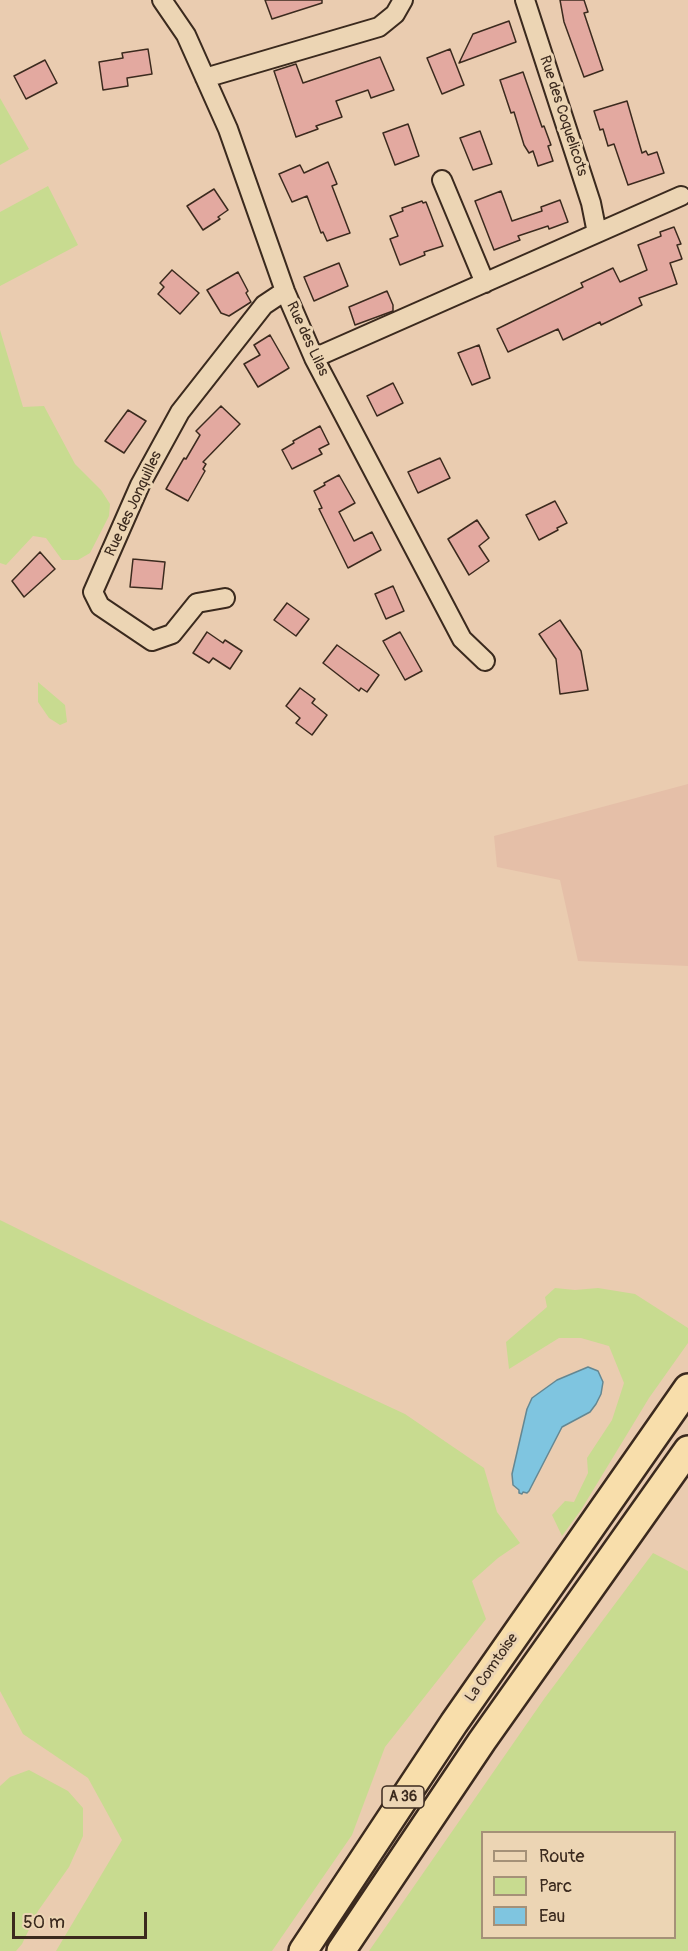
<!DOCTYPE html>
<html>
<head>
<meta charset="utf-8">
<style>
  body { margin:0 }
  #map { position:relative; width:688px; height:1951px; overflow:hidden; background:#eaccb0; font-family:Pangolin,sans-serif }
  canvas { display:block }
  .legend { position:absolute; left:481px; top:1831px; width:195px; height:108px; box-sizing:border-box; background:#ecd5b4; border:2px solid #a59178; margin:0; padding:8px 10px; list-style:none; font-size:18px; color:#3b2a1e }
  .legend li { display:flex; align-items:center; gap:12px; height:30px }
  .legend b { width:30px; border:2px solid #a59178 }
  .scale { position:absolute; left:12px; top:1912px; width:135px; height:27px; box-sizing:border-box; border:3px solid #3b2a1e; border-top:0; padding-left:8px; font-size:18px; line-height:21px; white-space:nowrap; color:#3b2a1e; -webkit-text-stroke:4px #ecd5b4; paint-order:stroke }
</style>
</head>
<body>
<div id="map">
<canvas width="688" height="1951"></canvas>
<ul class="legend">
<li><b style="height:8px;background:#ecd5b4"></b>Route</li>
<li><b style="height:16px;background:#c8db90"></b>Parc</li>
<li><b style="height:16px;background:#7fc5e0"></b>Eau</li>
</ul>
<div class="scale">50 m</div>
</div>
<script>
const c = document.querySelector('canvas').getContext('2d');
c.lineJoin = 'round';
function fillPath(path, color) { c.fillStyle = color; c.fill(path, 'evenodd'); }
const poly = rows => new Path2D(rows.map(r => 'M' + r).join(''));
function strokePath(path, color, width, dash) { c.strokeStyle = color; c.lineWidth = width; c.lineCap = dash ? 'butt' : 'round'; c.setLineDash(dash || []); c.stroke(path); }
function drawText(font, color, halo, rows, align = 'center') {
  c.font = font + ' Pangolin,sans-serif'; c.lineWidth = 6; c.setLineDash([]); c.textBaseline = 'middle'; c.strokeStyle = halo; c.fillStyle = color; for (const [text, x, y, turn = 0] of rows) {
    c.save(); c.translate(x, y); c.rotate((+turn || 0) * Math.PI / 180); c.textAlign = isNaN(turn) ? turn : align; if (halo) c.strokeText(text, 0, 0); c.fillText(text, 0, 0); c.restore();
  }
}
const built = poly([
  [688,784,688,966,578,961,560,880,497,867,494,836]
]);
const green = poly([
  [0,98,29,149,0,165],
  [48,186,78,245,0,286,0,212],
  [0,330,23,407,44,406,75,464,101,490,110,504,109,516,90,553,78,560,62,560,46,538,33,536,6,565,0,563],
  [38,682,65,705,67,722,60,725,49,718,38,702],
  [0,1220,206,1322,405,1414,484,1468,497,1512,520,1543,498,1558,472,1581,486,1619,385,1747,352,1835,272,1951,56,1951,122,1840,88,1778,23,1734,0,1691],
  [555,1288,575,1290,598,1288,635,1294,688,1328,688,1343,649,1398,581,1510,562,1536,552,1515,565,1501,574,1502,588,1473,587,1458,612,1420,624,1383,609,1346,581,1338,559,1338,509,1369,506,1342,547,1307,545,1297],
  [653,1553,688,1571,688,1951,369,1951,544,1699],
  [482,1832,674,1832,674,1938,482,1938],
  [29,1770,68,1791,83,1808,83,1836,69,1867,38,1911,22,1944,16,1951,0,1951,0,1786,10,1777]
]);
const water = poly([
  [588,1367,598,1371,603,1382,601,1394,596,1404,590,1412,562,1427,529,1491,527,1493,523,1492,522,1494,519,1493,519,1490,513,1485,512,1474,527,1409,532,1398,557,1380,588,1367]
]);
const building = poly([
  [265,0,322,0,322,3,272,19,265,0],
  [560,0,584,0,588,12,584,13,603,70,584,77,564,22,560,0],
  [509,21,516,42,459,63,473,34,509,21],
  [148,49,152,74,127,78,128,86,103,90,99,62,123,58,122,53,148,49],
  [450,49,464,85,442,94,427,58,450,49],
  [380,57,394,90,371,98,368,90,336,101,342,117,316,126,318,129,296,137,274,71,296,64,303,83,380,57],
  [45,60,57,83,26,99,14,76,45,60],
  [523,72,542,127,544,126,551,145,548,146,553,161,538,166,533,151,529,153,524,145,514,112,511,113,500,80,523,72],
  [627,101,642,153,646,151,648,155,657,152,664,173,628,185,614,144,608,146,603,129,600,130,594,111,627,101],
  [408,124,419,156,395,165,383,133,408,124],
  [480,131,492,164,473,170,460,138,480,131],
  [328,162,337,184,332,186,350,233,327,241,323,232,321,233,307,196,292,202,279,174,300,165,304,173,328,162],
  [214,189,228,210,218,217,220,219,203,230,187,206,214,189],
  [501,191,512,221,542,211,541,207,560,200,568,222,549,229,548,226,518,236,520,240,494,250,475,201,501,191],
  [422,201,423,203,426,202,443,246,424,252,425,255,400,265,390,239,398,236,390,216,403,211,402,208,422,201],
  [674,227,681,244,677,245,682,259,670,263,677,284,639,298,642,305,601,325,600,322,563,340,558,329,508,352,497,329,583,287,581,283,613,268,620,282,647,270,638,245,661,236,660,232,674,227],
  [339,263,348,286,314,301,304,277,339,263],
  [172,270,199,293,180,314,158,294,164,287,160,283,172,270],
  [238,272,248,291,246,293,251,302,229,316,221,313,207,290,238,272],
  [387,291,393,305,393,311,355,325,349,307,387,291],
  [270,335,289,368,258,387,244,364,260,355,254,345,270,335],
  [479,345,490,378,472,385,458,353,479,345],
  [393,383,403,403,377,416,367,396,393,383],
  [221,406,240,424,203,462,206,464,203,469,205,471,188,501,166,489,184,458,186,459,200,435,196,431,221,406],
  [128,410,146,421,124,453,105,441,128,410],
  [320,426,329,444,319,449,322,454,292,469,282,450,294,443,293,441,320,426],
  [440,458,450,478,418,493,408,472,440,458],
  [339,475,355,503,339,512,354,541,372,532,381,550,348,568,319,509,322,508,314,491,325,485,324,483,339,475],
  [555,501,567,523,557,528,558,530,539,540,526,515,555,501],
  [477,520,489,538,479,546,489,561,469,575,448,539,477,520],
  [40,552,55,569,24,597,12,581,40,552],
  [133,559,165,562,162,589,130,587,133,559],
  [393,586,404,611,386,619,375,594,393,586],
  [287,603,309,619,296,636,274,620,287,603],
  [560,620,581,651,588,690,560,694,556,659,539,634,560,620],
  [207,632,223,643,225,640,242,651,230,669,213,658,209,663,193,653,207,632],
  [400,632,422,671,405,680,383,641,400,632],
  [337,645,379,675,367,692,361,688,359,691,323,663,337,645],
  [300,688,315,699,312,703,327,715,312,735,296,723,300,718,286,706,300,688]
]);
const minor = poly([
  [162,0,186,35,228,129,285,291,314,358,462,639,485,661],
  [525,0,591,203,597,233],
  [205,78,379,27,395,14,403,0],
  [442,180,485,283],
  [314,358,681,196],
  [225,598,197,603,172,634,152,641,100,606,93,592,140,485,180,412,264,305,285,291]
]);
const highway = poly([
  [303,1951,454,1723,688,1388],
  [341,1951,482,1741,688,1450]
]);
const shields = [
  [403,1797,42]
];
const shieldNames = [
  ["A 36",403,1797]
];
const streetNames = [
  ["Rue des Coquelicots",563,116,72],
  ["Rue des Lilas",307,339,65],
  ["Rue des Jonquilles",134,504,-65],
  ["La Comtoise",492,1668,-55]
];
fillPath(built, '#e5bfa8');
fillPath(green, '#c8db90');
fillPath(water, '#7fc5e0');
strokePath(water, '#648792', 1.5);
fillPath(building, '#e3a9a0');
strokePath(building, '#3b2a1e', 1.5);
strokePath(minor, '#3b2a1e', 22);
strokePath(highway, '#3b2a1e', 32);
strokePath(minor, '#ecd5b4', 18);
strokePath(highway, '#f8deab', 27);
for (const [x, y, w] of shields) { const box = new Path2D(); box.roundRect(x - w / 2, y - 11, w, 22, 4.5); c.fillStyle = '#ecd5b4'; c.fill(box); strokePath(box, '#3b2a1e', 1.5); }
drawText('bold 14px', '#3b2a1e', null, shieldNames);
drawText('15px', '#3b2a1e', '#ecd5b4', streetNames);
</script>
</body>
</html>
